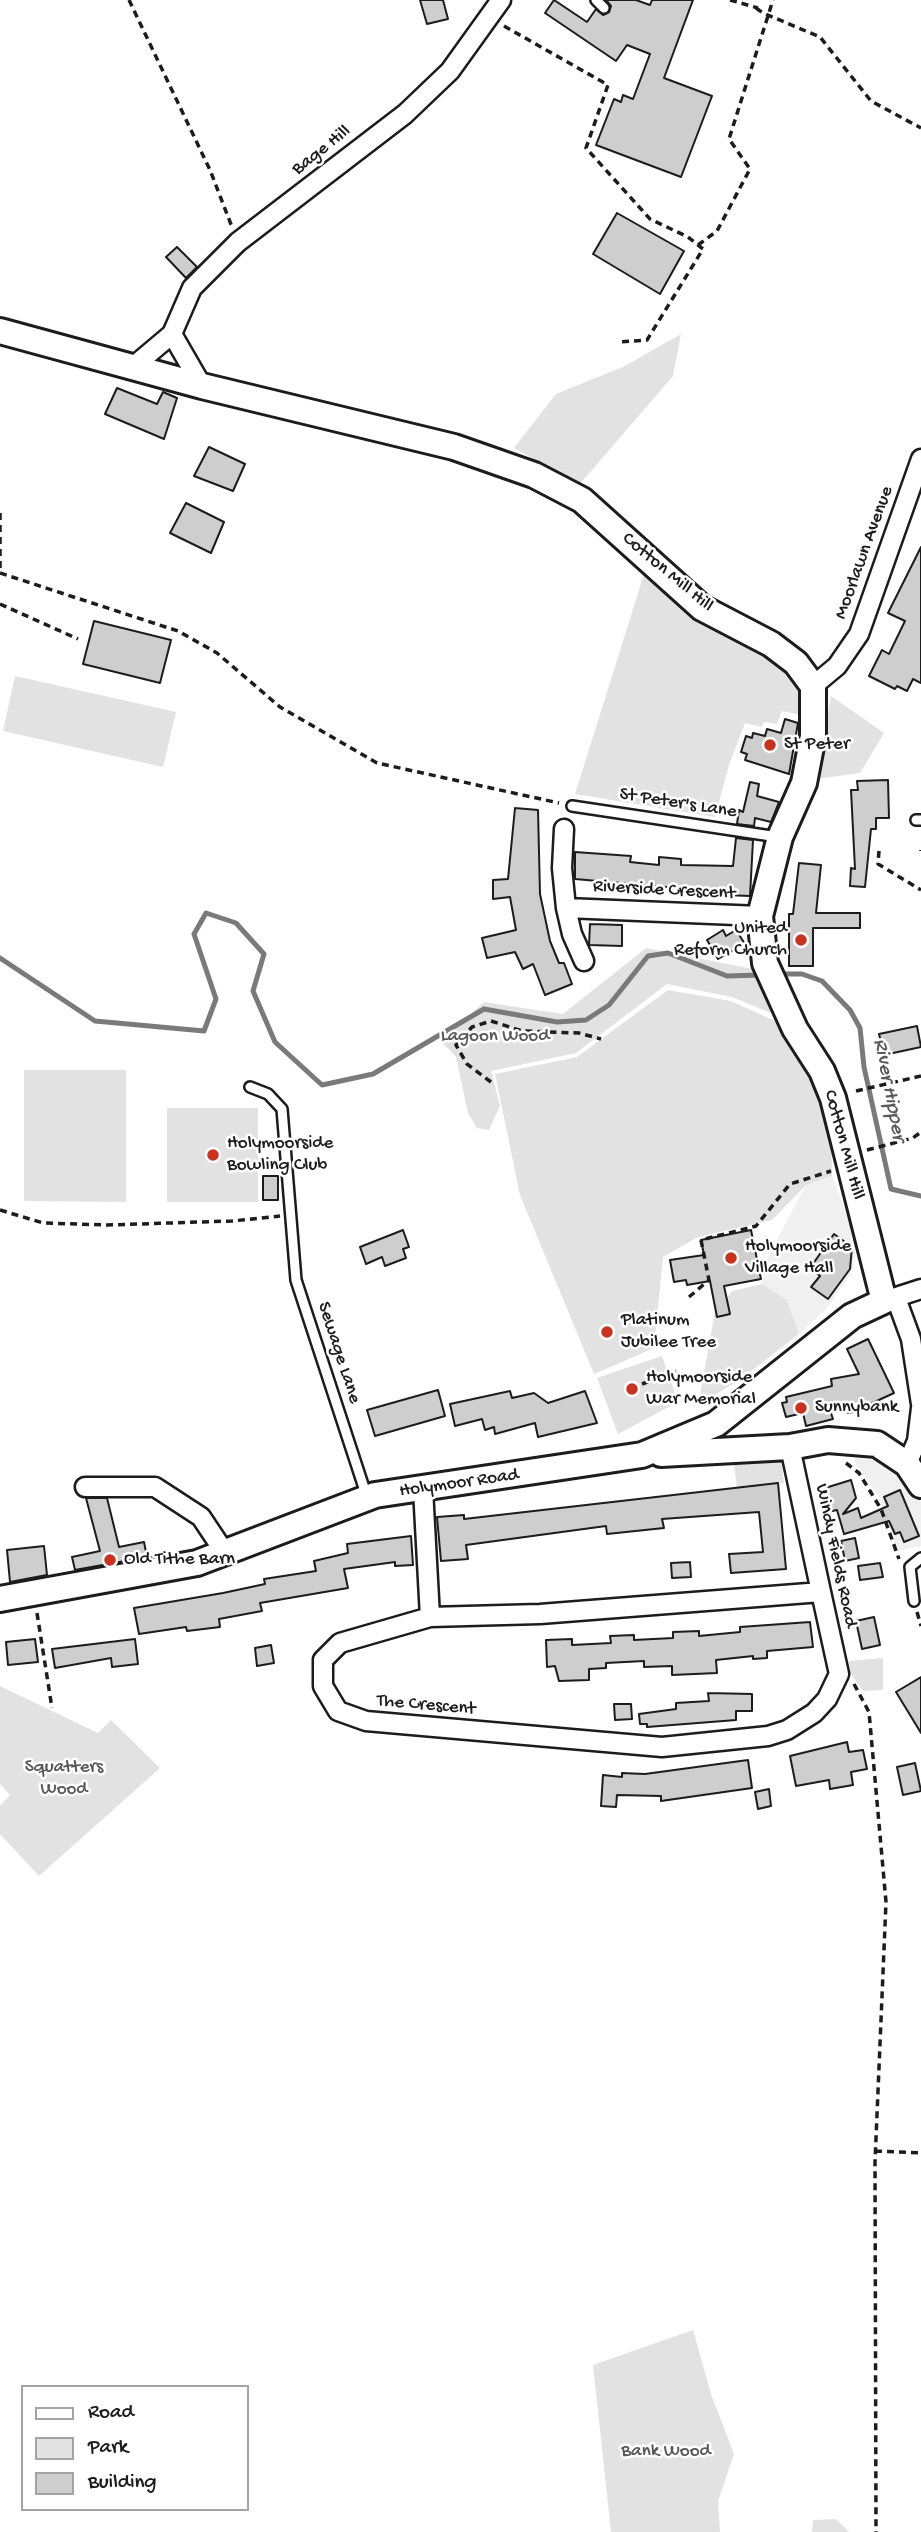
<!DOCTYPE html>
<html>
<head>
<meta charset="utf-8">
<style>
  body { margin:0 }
  #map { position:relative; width:921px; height:2532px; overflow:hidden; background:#fff; font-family:"Gochi Hand",sans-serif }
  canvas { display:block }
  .legend { position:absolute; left:21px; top:2385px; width:228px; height:126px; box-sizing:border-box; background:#fff; border:2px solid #a4a4a4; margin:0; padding:9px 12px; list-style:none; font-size:21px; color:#1c1c1c }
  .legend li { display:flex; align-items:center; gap:14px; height:35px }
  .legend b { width:35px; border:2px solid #a4a4a4 }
</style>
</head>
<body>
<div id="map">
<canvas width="921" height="2532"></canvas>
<ul class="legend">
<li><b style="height:9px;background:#fff"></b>Road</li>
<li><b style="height:19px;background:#e2e2e2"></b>Park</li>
<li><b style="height:19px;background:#cecece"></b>Building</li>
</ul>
</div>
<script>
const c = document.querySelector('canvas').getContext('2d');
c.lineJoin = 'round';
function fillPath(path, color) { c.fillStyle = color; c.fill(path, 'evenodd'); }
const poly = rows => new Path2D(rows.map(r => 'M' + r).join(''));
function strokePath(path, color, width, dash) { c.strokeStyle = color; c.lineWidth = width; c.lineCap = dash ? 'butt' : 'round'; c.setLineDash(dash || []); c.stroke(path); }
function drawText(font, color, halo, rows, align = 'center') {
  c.font = font + ' "Gochi Hand",sans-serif'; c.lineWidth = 5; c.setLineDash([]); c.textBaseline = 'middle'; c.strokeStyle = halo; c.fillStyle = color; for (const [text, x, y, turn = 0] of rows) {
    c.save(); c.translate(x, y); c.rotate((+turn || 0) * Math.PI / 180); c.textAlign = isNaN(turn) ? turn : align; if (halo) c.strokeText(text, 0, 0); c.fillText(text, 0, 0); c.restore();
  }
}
const built = poly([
  [832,1176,857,1241,852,1272,827,1308,799,1334,787,1300,762,1284,768,1257,806,1185],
  [859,1452,882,1461,912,1487,921,1502,921,1546,898,1551,878,1495,854,1461]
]);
const green = poly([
  [681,334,673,376,579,485,514,448,556,394,625,366],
  [645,571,695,618,785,664,806,687,806,716,782,711,777,724,764,722,762,727,745,723,729,765,715,817,575,794],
  [15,676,176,712,163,767,3,731],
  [831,696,884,733,860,773,816,779],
  [646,948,753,969,771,1013,732,997,667,984,576,1053,491,1071,500,1106,489,1130,477,1128,468,1113,456,1057,441,1041,484,1002,563,1014],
  [668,990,731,1001,775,1021,819,1090,831,1133,832,1176,806,1185,772,1220,698,1237,663,1257,654,1348,594,1374,520,1195,495,1074,577,1057],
  [24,1070,126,1070,126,1202,24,1201],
  [167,1108,258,1108,258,1202,167,1202],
  [762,1284,787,1300,799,1334,741,1379,713,1396,700,1395,717,1300,727,1298,732,1291],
  [662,1356,678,1402,618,1434,597,1378],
  [781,1459,784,1483,737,1488,734,1465],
  [883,1658,883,1690,863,1691,850,1673,849,1661],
  [0,1686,98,1733,111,1720,160,1768,39,1876,0,1834,0,1806,10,1795,0,1784],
  [693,2330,711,2394,734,2454,718,2501,720,2532,611,2532,593,2365],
  [836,2519,849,2532,812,2532,813,2520]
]);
const stream = poly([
  [0,958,95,1021,204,1031,216,999,194,934,206,913,236,923,264,954,253,991,275,1042,322,1085,373,1074,484,1009,557,1022,586,1020,609,1005,648,956,668,953,727,976,761,975],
  [778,974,802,974,822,981,850,1010,860,1028,864,1067,891,1189,921,1196]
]);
const building = poly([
  [420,0,443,0,448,19,427,24,420,0],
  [554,0,587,22,596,9,603,15,609,12,611,6,606,0,636,0,650,5,652,0,693,0,664,78,712,96,681,177,596,145,614,99,621,102,623,95,633,99,650,54,627,45,616,61,545,13,554,0],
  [617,213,684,251,660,294,593,254,617,213],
  [177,247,197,267,186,278,166,257,177,247],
  [117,388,157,404,163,392,177,398,164,439,105,414,117,388],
  [209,447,245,464,233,491,194,476,209,447],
  [186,503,224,522,211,553,170,533,186,503],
  [921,547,921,683,913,679,907,691,897,686,895,689,869,676,882,650,889,654,905,621,888,613,921,547],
  [94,621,171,640,160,683,83,664,94,621],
  [785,719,798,723,789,774,745,760,747,754,741,752,746,736,752,738,753,733,765,736,767,729,781,733,785,719],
  [888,780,889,818,876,818,876,829,871,829,865,887,850,886,851,868,855,869,851,790,858,790,857,781,888,780],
  [750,782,759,784,757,796,779,802,771,822,755,818,754,826,737,824,739,810,743,812,750,782],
  [515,808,538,810,540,894,550,941,559,963,564,963,572,984,545,995,533,964,523,969,515,952,487,958,482,938,516,930,510,897,493,899,493,880,508,879,515,808],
  [736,838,753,840,750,896,700,894,700,890,575,879,575,852,631,856,630,862,659,865,659,857,681,859,681,865,733,866,736,838],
  [799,863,821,865,816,913,860,913,860,928,813,928,813,966,789,966,789,914,793,914,799,863],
  [590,924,622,925,622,946,589,945,590,924],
  [723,930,726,936,736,930,745,944,718,959,707,940,723,930],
  [917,1026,921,1047,884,1055,879,1034,917,1026],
  [263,1176,278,1176,278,1200,263,1200,263,1176],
  [403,1230,409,1247,403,1249,406,1258,385,1266,382,1257,366,1264,360,1247,403,1230],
  [751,1230,761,1279,724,1286,730,1314,717,1317,710,1281,687,1285,686,1280,674,1282,670,1260,704,1255,701,1240,751,1230],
  [834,1234,852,1247,850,1269,828,1299,811,1287,820,1276,810,1268,834,1234],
  [868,1339,894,1393,868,1405,868,1409,848,1413,845,1405,830,1410,833,1419,806,1426,803,1413,786,1417,782,1403,787,1402,786,1397,832,1386,831,1379,859,1374,847,1349,868,1339],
  [438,1390,445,1416,375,1436,367,1410,438,1390],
  [510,1391,512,1398,534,1393,548,1403,585,1391,597,1423,538,1437,535,1423,495,1434,494,1427,485,1430,482,1419,455,1426,450,1404,510,1391],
  [851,1480,856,1498,843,1514,858,1508,861,1518,888,1506,884,1497,900,1490,919,1536,904,1542,900,1532,895,1534,889,1521,844,1534,837,1510,832,1511,825,1488,851,1480],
  [778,1483,786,1569,731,1573,729,1554,763,1552,759,1512,662,1519,664,1528,607,1534,606,1526,466,1545,468,1559,441,1561,437,1517,464,1515,464,1519,778,1483],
  [86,1498,107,1498,119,1547,144,1542,147,1557,75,1570,72,1557,100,1551,86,1498],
  [411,1536,413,1565,395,1566,395,1562,344,1569,348,1588,260,1603,262,1611,219,1619,220,1627,187,1631,186,1627,139,1634,134,1608,223,1593,265,1584,264,1579,316,1571,314,1561,348,1553,347,1544,411,1536],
  [855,1538,859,1558,845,1561,841,1541,855,1538],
  [44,1546,47,1575,10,1582,7,1550,44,1546],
  [690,1562,691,1577,672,1578,671,1563,690,1562],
  [880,1563,883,1577,860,1580,858,1566,880,1563],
  [874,1617,880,1645,862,1649,856,1621,874,1617],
  [810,1622,813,1647,767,1651,767,1658,753,1659,753,1656,716,1660,717,1673,672,1675,672,1666,644,1667,644,1661,606,1663,606,1668,589,1669,589,1680,559,1681,555,1666,547,1667,546,1640,572,1639,572,1645,611,1643,610,1636,634,1635,634,1640,673,1638,673,1632,699,1631,699,1636,740,1632,740,1627,810,1622],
  [35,1639,38,1662,8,1665,6,1642,35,1639],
  [135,1639,138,1664,112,1667,111,1658,55,1668,52,1649,135,1639],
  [271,1645,274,1663,257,1666,255,1648,271,1645],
  [921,1677,921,1733,896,1692,921,1677],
  [708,1693,752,1694,752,1711,736,1711,736,1720,647,1727,647,1724,640,1724,639,1714,676,1709,676,1703,709,1701,708,1693],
  [614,1704,631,1704,632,1719,615,1720,614,1704],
  [847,1742,849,1752,863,1750,867,1769,851,1772,853,1785,830,1789,829,1780,796,1786,790,1756,847,1742],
  [748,1760,752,1788,661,1801,661,1796,617,1795,616,1807,601,1806,603,1775,622,1777,622,1773,645,1774,748,1760],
  [915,1763,921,1791,903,1795,897,1767,915,1763],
  [769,1789,771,1806,758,1809,755,1792,769,1789]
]);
const path = poly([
  [129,0,210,170,232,227],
  [730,0,758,8],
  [756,8,763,13,820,37,871,101,921,128],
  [504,26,608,85,586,148,650,219,688,237,703,249,647,340,620,342],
  [698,245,717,231,750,169,729,139,773,0],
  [0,513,0,573,178,631,217,653,280,707,377,763,559,803],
  [0,604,78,639],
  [921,850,921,851],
  [879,851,878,864,921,890],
  [491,1082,467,1064,456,1045,472,1027,491,1021,522,1031,579,1033,601,1039],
  [856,1091,921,1076],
  [867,1150,913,1138,921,1132],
  [0,1210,43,1223,107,1225,232,1221,280,1216],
  [689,1297,709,1280,701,1240,756,1226,790,1184,831,1171],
  [642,1384,676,1371],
  [846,1463,859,1473,881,1509,899,1559],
  [917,1612,921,1626],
  [37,1613,52,1708],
  [854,1684,869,1712,886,1902,875,2162,876,2532],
  [875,2151,921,2153]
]);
const lane = poly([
  [596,0,604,8],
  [572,806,778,837],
  [916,820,921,820],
  [250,1087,268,1094,282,1109,296,1280,367,1497],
  [914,1601,910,1567,921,1558]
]);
const street = poly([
  [172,334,202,386],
  [134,366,172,334,192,288,238,242,405,114,450,71,501,0],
  [813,686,837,666,859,634,921,459],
  [564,829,562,868,566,908],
  [584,961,572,934,566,908,760,916],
  [896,1298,911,1339,921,1404],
  [884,1301,921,1289],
  [790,1447,821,1592,839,1674,827,1699,814,1713,787,1730,768,1736,662,1747,366,1721,338,1711,323,1686,323,1660,340,1643,430,1617,540,1614,821,1592],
  [907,1464,917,1441,921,1408],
  [85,1487,155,1487,201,1517,225,1553],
  [423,1489,430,1617]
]);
const secondary = poly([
  [0,331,202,386,454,447,534,475,582,500,702,608,771,644,796,663,813,686,813,736,804,783,780,837,760,916,765,963,795,1029,822,1071,833,1098,884,1301,852,1316,716,1424,642,1455,375,1495,197,1563,0,1599],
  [661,1454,790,1447,828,1440,877,1444,907,1464,921,1485]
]);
const markers = [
  [770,745,7,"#c8321e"],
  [801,940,7,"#c8321e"],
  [213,1155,7,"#c8321e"],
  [731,1258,7,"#c8321e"],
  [607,1332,7,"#c8321e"],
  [632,1389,7,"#c8321e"],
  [801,1408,7,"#c8321e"],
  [110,1560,7,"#c8321e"]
];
const streetNames = [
  ["Bage Hill",322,151,-38],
  ["Moorlawn Avenue",865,553,-70],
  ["Cotton Mill Hill",667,573,40],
  ["St Peter's Lane",678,804,9],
  ["Riverside Crescent",664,891,3],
  ["Cotton Mill Hill",843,1145,75],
  ["Sewage Lane",338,1353,72],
  ["Holymoor Road",459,1484,-8],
  ["Windy Fields Road",835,1556,78],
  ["The Crescent",426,1706,5]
];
const poiNames = [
  ["St Peter",784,745],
  ["United",787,929,"right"],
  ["Reform Church",787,951,"right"],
  ["Holymoorside",227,1144],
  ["Bowling Club",227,1166],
  ["Holymoorside",745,1247],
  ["Village Hall",745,1269],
  ["Platinum",621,1321],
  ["Jubilee Tree",621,1343],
  ["Holymoorside",646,1378],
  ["War Memorial",646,1400],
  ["Sunnybank",815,1408],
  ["Old Tithe Barn",124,1560]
];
const parkNames = [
  ["Lagoon Wood",495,1037],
  ["Squatters",64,1768],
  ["Wood",64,1790],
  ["Bank Wood",666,2452]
];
const waterNames = [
  ["River Hipper",888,1090,79]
];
fillPath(built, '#f0f0f0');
fillPath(green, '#e2e2e2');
strokePath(stream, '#7a7a7a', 5);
fillPath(building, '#cecece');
strokePath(building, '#1c1c1c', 2);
strokePath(lane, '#1c1c1c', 14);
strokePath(street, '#1c1c1c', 23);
strokePath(secondary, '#1c1c1c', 30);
strokePath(path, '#1c1c1c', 3.5, [7, 5]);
strokePath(lane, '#fff', 9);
strokePath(street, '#fff', 18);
strokePath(secondary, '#fff', 24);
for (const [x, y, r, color] of markers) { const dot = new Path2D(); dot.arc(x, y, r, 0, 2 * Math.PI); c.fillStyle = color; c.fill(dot); strokePath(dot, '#fff', 2.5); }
drawText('19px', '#1c1c1c', '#fff', streetNames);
drawText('19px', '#1c1c1c', '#fff', poiNames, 'left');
drawText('19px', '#575757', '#fff', parkNames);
drawText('italic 21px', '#5a5a5a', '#fff', waterNames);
</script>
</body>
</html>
